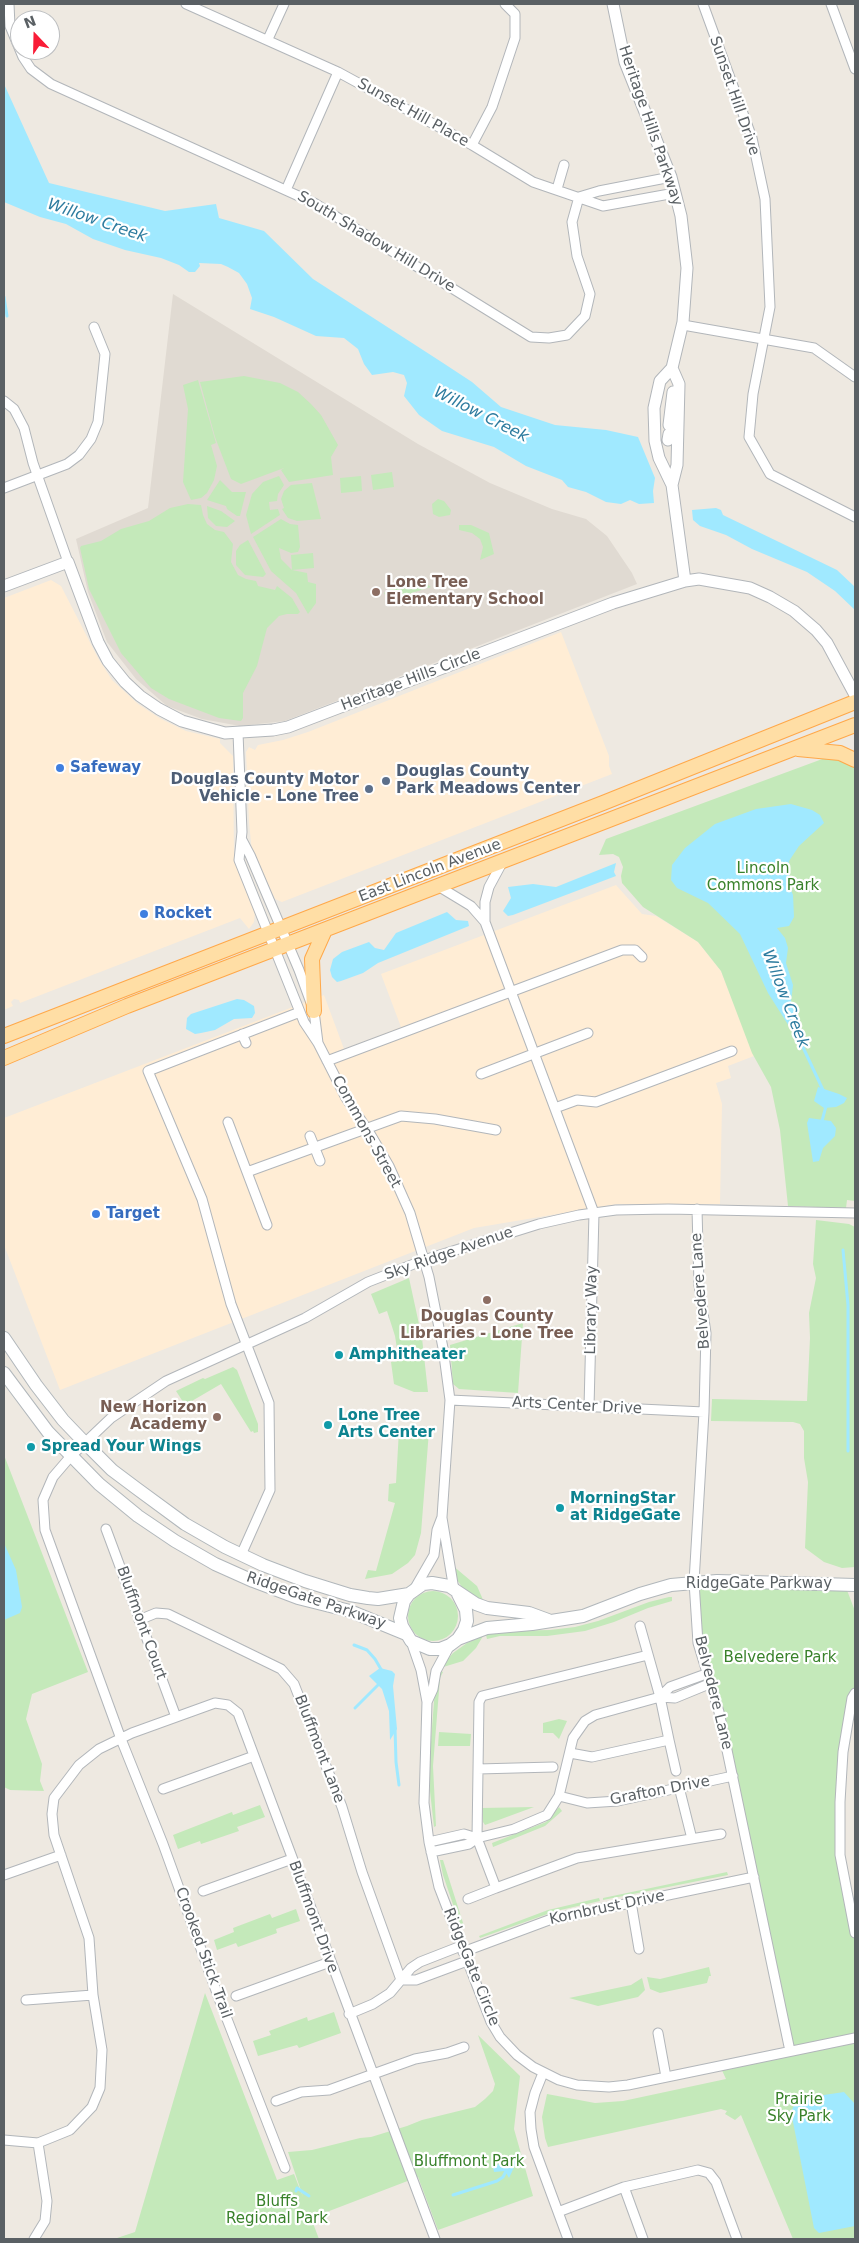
<!DOCTYPE html>
<html>
<head>
<meta charset="utf-8">
<style>
  body { margin:0 }
  #map { position:relative; width:859px; height:2243px; overflow:hidden; background:#eee9e1; font-family:"DejaVu Sans",sans-serif }
  canvas { display:block }
  .frame { position:absolute; inset:0; border:5px solid #5a6064; pointer-events:none }
  .north { position:absolute; left:10px; top:10px; width:50px; height:50px; box-sizing:border-box; background:#fff; border:1px solid #bdbfc1; border-radius:50%; rotate:339deg; font-size:14px; font-weight:700; line-height:20px; text-align:center; color:#5a6064 }
  .north::after { content:''; display:block; margin:auto; width:18px; height:22px; background:#f91c37; clip-path:polygon(50% 0,100% 100%,50% 72%,0 100%) }
</style>
</head>
<body>
<div id="map">
<canvas width="859" height="2243"></canvas>
<div class="frame"></div>
<div class="north">N</div>
</div>
<script>
const c = document.querySelector('canvas').getContext('2d');
c.lineJoin = 'round';
function fillPath(path, color) { c.fillStyle = color; c.fill(path, 'evenodd'); }
const poly = rows => new Path2D(rows.map(r => 'M' + r).join(''));
function strokePath(path, color, width, dash) { c.strokeStyle = color; c.lineWidth = width; c.lineCap = dash ? 'butt' : 'round'; c.setLineDash(dash || []); c.stroke(path); }
function drawText(font, color, halo, rows, align = 'center') {
  c.font = font + ' "DejaVu Sans",sans-serif'; c.lineWidth = 4.5; c.setLineDash([]); c.textBaseline = 'middle'; c.strokeStyle = halo; c.fillStyle = color; for (const [text, x, y, turn = 0] of rows) {
    c.save(); c.translate(x, y); c.rotate((+turn || 0) * Math.PI / 180); c.textAlign = isNaN(turn) ? turn : align; if (halo) c.strokeText(text, 0, 0); c.fillText(text, 0, 0); c.restore();
  }
}
const commercial = poly([
  [51,580,61,586,98,658,112,680,138,704,161,719,186,731,220,739,220,743,233,756,234,859,255,911,254,922,249,929,240,918,20,1003,19,1000,14,999,11,1002,13,1006,4,1010,4,598],
  [561,632,609,756,609,766,612,774,282,902,275,899,252,852,249,822,246,752,249,747,255,750,258,745,283,740,308,732],
  [616,885,642,914,656,916,698,942,721,971,754,1056,728,1066,731,1078,716,1083,722,1104,720,1204,617,1204,474,1228,60,1390,4,1245,4,1118,324,995,344,1049,401,1027,381,974]
]);
const education = poly([
  [173,294,418,444,490,483,552,509,586,519,607,536,632,573,637,584,285,721,240,726,202,719,167,706,136,679,107,642,88,592,76,539,148,508]
]);
const green = poly([
  [244,376,280,383,298,392,311,404,321,415,338,445,331,457,333,475,289,482,281,470,284,468,241,484,231,479,215,437,200,382],
  [198,380,216,443,211,445,217,466,214,480,207,493,201,498,191,500,183,482,188,409,183,385],
  [392,472,394,487,373,490,371,475],
  [279,476,284,485,278,494,277,501,269,502,270,510,278,509,280,515,251,534,246,515,252,494,263,482],
  [361,476,362,491,341,493,340,478],
  [220,480,232,492,246,492,240,516,237,516,227,509,226,506,207,500],
  [312,483,321,519,297,521,288,518,282,509,284,508,281,499,284,491,291,485],
  [438,499,444,501,451,510,450,515,439,517,433,514,432,504],
  [188,504,201,505,203,515,207,524,215,530,224,532,233,544,231,562,238,575,246,579,256,581,258,586,275,590,277,586,292,598,300,612,298,614,287,614,279,616,267,628,257,666,243,693,243,718,241,721,219,718,169,699,151,688,121,653,89,589,80,548,81,546,101,541,121,529,149,521,170,508],
  [207,506,221,511,235,521,227,527,216,526,208,518],
  [281,519,290,524,298,525,300,547,298,552,291,553,279,548,281,559,292,570,307,573,308,582,316,584,316,603,308,614,296,593,271,571,253,537],
  [459,525,471,525,489,533,494,554,480,560,483,547,480,539,472,533,459,530],
  [248,540,266,574,263,577,245,575,236,565,236,551,240,545],
  [313,553,314,568,292,570,291,555],
  [400,583,416,585,425,583,431,587,389,600,384,593],
  [825,758,837,758,836,760,855,765,855,1201,847,1200,846,1208,788,1206,780,1130,771,1087,752,1053,721,971,698,942,643,907,622,883,621,876,623,867,619,857,613,854,599,855,606,839],
  [816,1220,849,1224,855,1227,855,1567,842,1568,824,1562,805,1548,808,1482,804,1458,804,1431,800,1424,793,1422,711,1421,712,1399,807,1401,810,1338,809,1313,816,1278,813,1264],
  [409,1278,422,1338,428,1392,414,1392,394,1384,391,1362,399,1361,395,1336,387,1311,379,1314,371,1294],
  [523,1323,518,1393,459,1389,453,1384,450,1345],
  [233,1367,237,1370,258,1424,258,1432,254,1433,253,1431,251,1432,221,1384,185,1405,176,1391,203,1378,205,1379],
  [399,1430,429,1431,421,1533,415,1555,408,1563,392,1574,365,1579,368,1570,376,1571,395,1503,388,1501,389,1484,396,1483],
  [4,1455,88,1672,32,1694,26,1719,42,1764,40,1781,44,1791,10,1790,4,1787],
  [452,1565,477,1586,484,1602,462,1587,455,1577],
  [694,1582,845,1585,855,1611,855,1693,843,1752,840,1855,855,1933,855,2239,793,2239,741,2115,735,2120,725,2114,727,2111,721,2109,548,2147,545,2138,542,2117,547,2094,595,2103,623,2101,726,2079,720,2066,790,2051,719,1712,706,1674],
  '408 1616a25 25 0 1 1 50 0a25 25 0 1 1-50 0Z',
  [669,1597,672,1597,672,1601,648,1608,614,1622,585,1631,547,1636,500,1636,487,1639,486,1635,503,1631,550,1630,575,1627,598,1621,649,1602],
  [483,1636,476,1648,463,1661,440,1668,453,1653,467,1643],
  [441,1671,443,1672,440,1678,433,1766,436,1826,434,1827,430,1791,430,1755,435,1688,439,1672],
  [559,1719,567,1721,559,1739,553,1733,543,1733,543,1723],
  [439,1732,471,1734,470,1746,438,1746],
  [260,1805,265,1817,237,1827,239,1831,201,1844,200,1841,178,1849,173,1835,232,1812,233,1815],
  [534,1807,485,1825,483,1822,482,1808],
  [559,1807,562,1811,545,1826,493,1847,492,1843,546,1822],
  [440,1860,443,1860,464,1926,461,1928,443,1875],
  [727,1872,728,1875,603,1900,603,1898],
  [599,1898,600,1901,556,1911,480,1938,479,1936,548,1910],
  [296,1909,300,1921,276,1929,277,1933,238,1947,236,1943,217,1950,214,1940,234,1932,233,1928,270,1914,272,1918],
  [709,1967,711,1976,709,1976,707,1983,660,1993,650,1989,647,1977,660,1979],
  [642,1978,645,1990,638,1997,598,2006,569,1998,631,1985],
  [205,1993,277,2180,294,2174,303,2197,288,2152,312,2150,360,2138,371,2137,407,2126,422,2120,475,2107,485,2099,493,2091,495,2084,478,2035,520,2076,514,2129,533,2196,438,2230,418,2177,311,2218,319,2239,114,2239,135,2232],
  [334,2012,341,2033,299,2048,297,2045,258,2056,253,2041,271,2035,269,2031,307,2017,308,2021]
]);
const water = poly([
  [4,84,49,183,165,211,216,204,219,218,264,231,313,279,440,361,472,382,501,407,555,425,606,430,638,437,655,478,653,491,654,503,639,504,630,500,621,504,606,502,586,492,568,487,562,480,526,466,494,447,442,431,419,415,404,396,407,383,404,375,393,372,372,375,364,364,358,349,344,338,316,336,274,317,250,309,252,298,247,284,239,273,228,267,221,264,199,263,200,266,195,272,189,272,179,265,161,258,125,250,93,239,66,224,40,217,4,202],
  [716,508,721,510,723,515,837,570,855,587,855,610,835,591,807,572,752,549,726,535,700,526,693,520,692,510],
  [791,804,812,810,820,815,824,823,799,846,789,861,789,885,793,895,794,917,789,926,777,928,785,938,788,948,786,963,793,985,791,1001,800,1028,792,1031,768,993,740,934,708,903,677,888,671,880,672,865,685,848,715,824,756,809],
  [616,863,614,872,616,876,513,915,508,916,503,911,511,898,508,887,533,884,556,887],
  [447,912,456,920,468,921,469,926,378,963,363,973,341,981,337,982,332,977,330,970,333,959,342,952,369,942,375,948,384,950,396,933],
  [237,999,244,1000,254,1006,255,1013,252,1018,234,1019,215,1030,201,1033,195,1034,186,1029,187,1018,191,1014],
  [818,1087,839,1094,847,1098,844,1103,836,1107,824,1108,814,1101],
  [809,1118,831,1121,836,1128,835,1136,823,1148,819,1161,813,1162,807,1123],
  [4,1543,16,1570,22,1607,20,1613,4,1620],
  [380,1668,392,1671,395,1674,393,1686,397,1729,390,1740,389,1711,382,1689,369,1676],
  [844,2092,855,2104,855,2226,819,2233,814,2228,791,2112,797,2099],
  [515,2156,517,2161,509,2178,505,2171,494,2172,493,2167]
]);
const stream = poly([
  [4,297,7,316],
  [794,1028,823,1090],
  [822,1121,826,1106],
  [843,1250,848,1305,848,1451],
  [354,1645,367,1650,375,1659,382,1671],
  [355,1708,379,1684],
  [395,1728,396,1762,399,1785],
  [296,2191,297,2188,309,2196],
  [453,2195,497,2181,503,2177,506,2171]
]);
const minor = poly([
  [9,4,10,26,23,57,31,69,51,84,314,203,531,337,549,338,567,335,585,316,590,294,577,256,572,222,579,197],
  [186,4,338,72,472,145,533,182,603,206,675,193],
  [703,4,752,138,765,199,770,307,753,394,749,437,770,474,855,517],
  [831,4,855,69],
  [268,39,284,4],
  [472,145,492,107,515,38,515,14,505,4],
  [557,189,564,165],
  [286,190,338,72],
  [579,197,599,191,671,177],
  [683,325,814,348,855,377],
  [4,401,14,409,24,428,33,463,68,562],
  [4,488,67,464,79,455,91,439,98,422,105,354,94,327],
  [238,733,242,832,239,860,304,1022,318,1043,346,1098,369,1132,389,1166,410,1213,429,1277,443,1348,450,1400,442,1517,437,1530,434,1555,415,1588],
  [242,840,250,855,299,970,314,1011,318,1043],
  [438,886,471,906,485,922,594,1213,589,1407],
  [485,922,485,902,489,887,503,861],
  [242,1034,246,1043],
  [327,1061,622,950,635,950,642,957],
  [481,1074,588,1033],
  [555,1108,577,1100,596,1102,732,1051],
  [228,1122,267,1225],
  [310,1136,320,1161],
  [247,1172,401,1116,435,1119,496,1130],
  [697,1209,699,1285,706,1333,704,1412,694,1582,698,1643,719,1712,790,2051],
  [450,1400,704,1412],
  [442,1518,454,1590],
  [106,1529,176,1717],
  [241,1555,270,1490,269,1403,231,1304,202,1199,148,1071,300,1012],
  [139,1620,156,1613,168,1614,281,1669,294,1684,342,1807,362,1872,401,1980],
  [640,1626,660,1697,669,1740],
  [411,1641,421,1670,427,1702,424,1803,429,1842,439,1887,491,2022,500,2037,517,2055,533,2067,559,2080,577,2085,609,2087,628,2085,855,2038],
  [648,1655,482,1696,479,1702,477,1838,496,1888,577,1858,721,1834],
  [855,1693,852,1698,843,1752,840,1802,840,1855,855,1933],
  [660,1697,670,1687,706,1674],
  [427,1702,433,1689,436,1671,450,1645],
  [570,1753,592,1757,669,1740,676,1771],
  [478,1769,553,1767],
  [679,1787,692,1839],
  [163,1789,254,1756],
  [559,1796,587,1803,618,1801,733,1776],
  [429,1842,464,1834,477,1838],
  [431,1852,469,1844,477,1838,514,1829,547,1815,559,1796,573,1738,585,1721,595,1715,660,1697,675,1698,709,1684],
  [4,1875,61,1855],
  [203,1891,292,1859],
  [468,1899,496,1888],
  [631,1902,639,1949],
  [463,1952,549,1920,754,1877],
  [401,1980,416,1980,467,1961],
  [236,1996,330,1962],
  [26,2000,93,1995],
  [349,2014,373,2004,390,1993,411,1968,420,1962,461,1946],
  [658,2033,666,2077],
  [543,2073,535,2093,530,2112,531,2129,534,2147,568,2239],
  [276,2101,301,2092,329,2090,415,2059,447,2053,464,2047],
  [4,2140,38,2143,70,2130,92,2107,100,2088,102,2050,93,1995,89,1938,54,1835,52,1814,54,1798,79,1765,99,1749,132,1733,215,1703,228,1705,238,1713,435,2239],
  [285,2168,218,1996,163,1844,121,1739,45,1530,43,1500,53,1477,71,1456,111,1418,166,1381,305,1318,368,1282,424,1260,539,1224,579,1215,616,1210,668,1209,855,1213],
  [624,2187,643,2239],
  [558,2212,624,2187,698,2170,709,2173,716,2182,737,2239],
  [34,2239,45,2221,47,2201,38,2143]
]);
const tertiary = poly([
  [613,4,625,62,671,177,681,216,687,268,683,322,672,368,660,381,654,408,655,441,659,458,672,485,685,581],
  [669,425,673,392],
  [668,440,669,434],
  [672,485,677,465,679,384,672,368],
  [4,586,68,562,98,642,108,661,125,682,140,696,159,709,182,721,225,733,273,730,288,727,613,603,685,581,699,579,750,588,770,597,794,611,816,630,827,643,855,695]
]);
const secondary = poly([
  [4,1338,36,1385,63,1420,85,1443,112,1470,136,1488,185,1524,225,1547,263,1565,305,1581,350,1595,368,1598,378,1599,409,1594],
  [4,1373,48,1432,99,1484,138,1516,175,1541,215,1564,253,1581,298,1598,350,1611,406,1634],
  [548,1620,529,1613,487,1608,476,1604,449,1586,432,1583,423,1584,409,1594,404,1601,400,1618,402,1626,411,1641,430,1649,440,1649,450,1645,458,1639,487,1628,532,1624,583,1616,640,1594,671,1585,717,1581,855,1585],
  [458,1639,464,1630,467,1621,466,1610,458,1594]
]);
const primary = poly([
  [798,749,840,753,855,760],
  [314,1011,312,959,325,930],
  [4,1036,603,803,855,702],
  [4,1058,127,1006,855,725]
]);
const markers = [
  [376,592,5,"#8d6e63"],
  [60,768,5,"#3f7fe0"],
  [386,781,5,"#5c6f8a"],
  [369,789,5,"#5c6f8a"],
  [144,914,5,"#3f7fe0"],
  [96,1214,5,"#3f7fe0"],
  [487,1300,5,"#8d6e63"],
  [339,1355,5,"#0f9aa8"],
  [217,1417,5,"#8d6e63"],
  [328,1425,5,"#0f9aa8"],
  [31,1447,5,"#0f9aa8"],
  [560,1508,5,"#0f9aa8"]
];
const streetNames = [
  ["Sunset Hill Drive",734,96,71],
  ["Sunset Hill Place",413,113,29],
  ["Heritage Hills Parkway",650,126,71],
  ["South Shadow Hill Drive",376,242,31],
  ["Heritage Hills Circle",411,680,-21],
  ["East Lincoln Avenue",430,871,-21],
  ["Commons Street",366,1132,61],
  ["Sky Ridge Avenue",449,1254,-19],
  ["Belvedere Lane",701,1291,-94],
  ["Library Way",592,1310,-89],
  ["Arts Center Drive",577,1406,3],
  ["RidgeGate Parkway",759,1584],
  ["RidgeGate Parkway",316,1601,19],
  ["Bluffmont Court",141,1623,70],
  ["Belvedere Lane",713,1693,76],
  ["Bluffmont Lane",319,1749,69],
  ["Grafton Drive",660,1791,-11],
  ["Kornbrust Drive",607,1908,-12],
  ["Bluffmont Drive",313,1917,70],
  ["Crooked Stick Trail",203,1953,70],
  ["RidgeGate Circle",471,1967,68]
];
const educationNames = [
  ["Lone Tree",386,583],
  ["Elementary School",386,600],
  ["Douglas County",487,1317,"center"],
  ["Libraries - Lone Tree",487,1334,"center"],
  ["New Horizon",207,1408,"right"],
  ["Academy",207,1425,"right"]
];
const shopNames = [
  ["Safeway",70,768],
  ["Rocket",154,914],
  ["Target",106,1214]
];
const serviceNames = [
  ["Douglas County",396,772],
  ["Park Meadows Center",396,789],
  ["Douglas County Motor",359,780,"right"],
  ["Vehicle - Lone Tree",359,797,"right"]
];
const parkNames = [
  ["Lincoln",763,869],
  ["Commons Park",763,886],
  ["Belvedere Park",780,1658],
  ["Prairie",799,2100],
  ["Sky Park",799,2117],
  ["Bluffmont Park",469,2162],
  ["Bluffs",277,2202],
  ["Regional Park",277,2219]
];
const cultureNames = [
  ["Amphitheater",349,1355],
  ["Lone Tree",338,1416],
  ["Arts Center",338,1433],
  ["Spread Your Wings",41,1447],
  ["MorningStar",570,1499],
  ["at RidgeGate",570,1516]
];
const waterNames = [
  ["Willow Creek",97,221,19],
  ["Willow Creek",481,415,27],
  ["Willow Creek",785,999,69]
];
fillPath(commercial, '#ffedd5');
fillPath(education, '#e0dad2');
fillPath(green, '#c4e9ba');
fillPath(water, '#a0e9ff');
strokePath(stream, '#a0e9ff', 3);
strokePath(minor, '#b2b6ba', 11);
strokePath(tertiary, '#b2b6ba', 13);
strokePath(secondary, '#b1b7bb', 14);
strokePath(primary, '#ffa849', 16);
strokePath(minor, '#fff', 9);
strokePath(tertiary, '#fff', 11);
strokePath(secondary, '#fff', 12);
strokePath(primary, '#ffdea5', 14);
for (const [x, y, r, color] of markers) { const dot = new Path2D(); dot.arc(x, y, r, 0, 2 * Math.PI); c.fillStyle = color; c.fill(dot); strokePath(dot, '#fff', 2); }
drawText('15px', '#5a6064', '#fff', streetNames);
drawText('bold 15px', '#785e54', '#fff', educationNames, 'left');
drawText('bold 15px', '#366cbe', '#fff', shopNames, 'left');
drawText('bold 15px', '#4e5e75', '#fff', serviceNames, 'left');
drawText('15px', '#39822b', '#fff', parkNames);
drawText('bold 15px', '#0d838f', '#fff', cultureNames, 'left');
drawText('italic 16px', '#2e7c9f', '#fff', waterNames);
</script>
</body>
</html>
